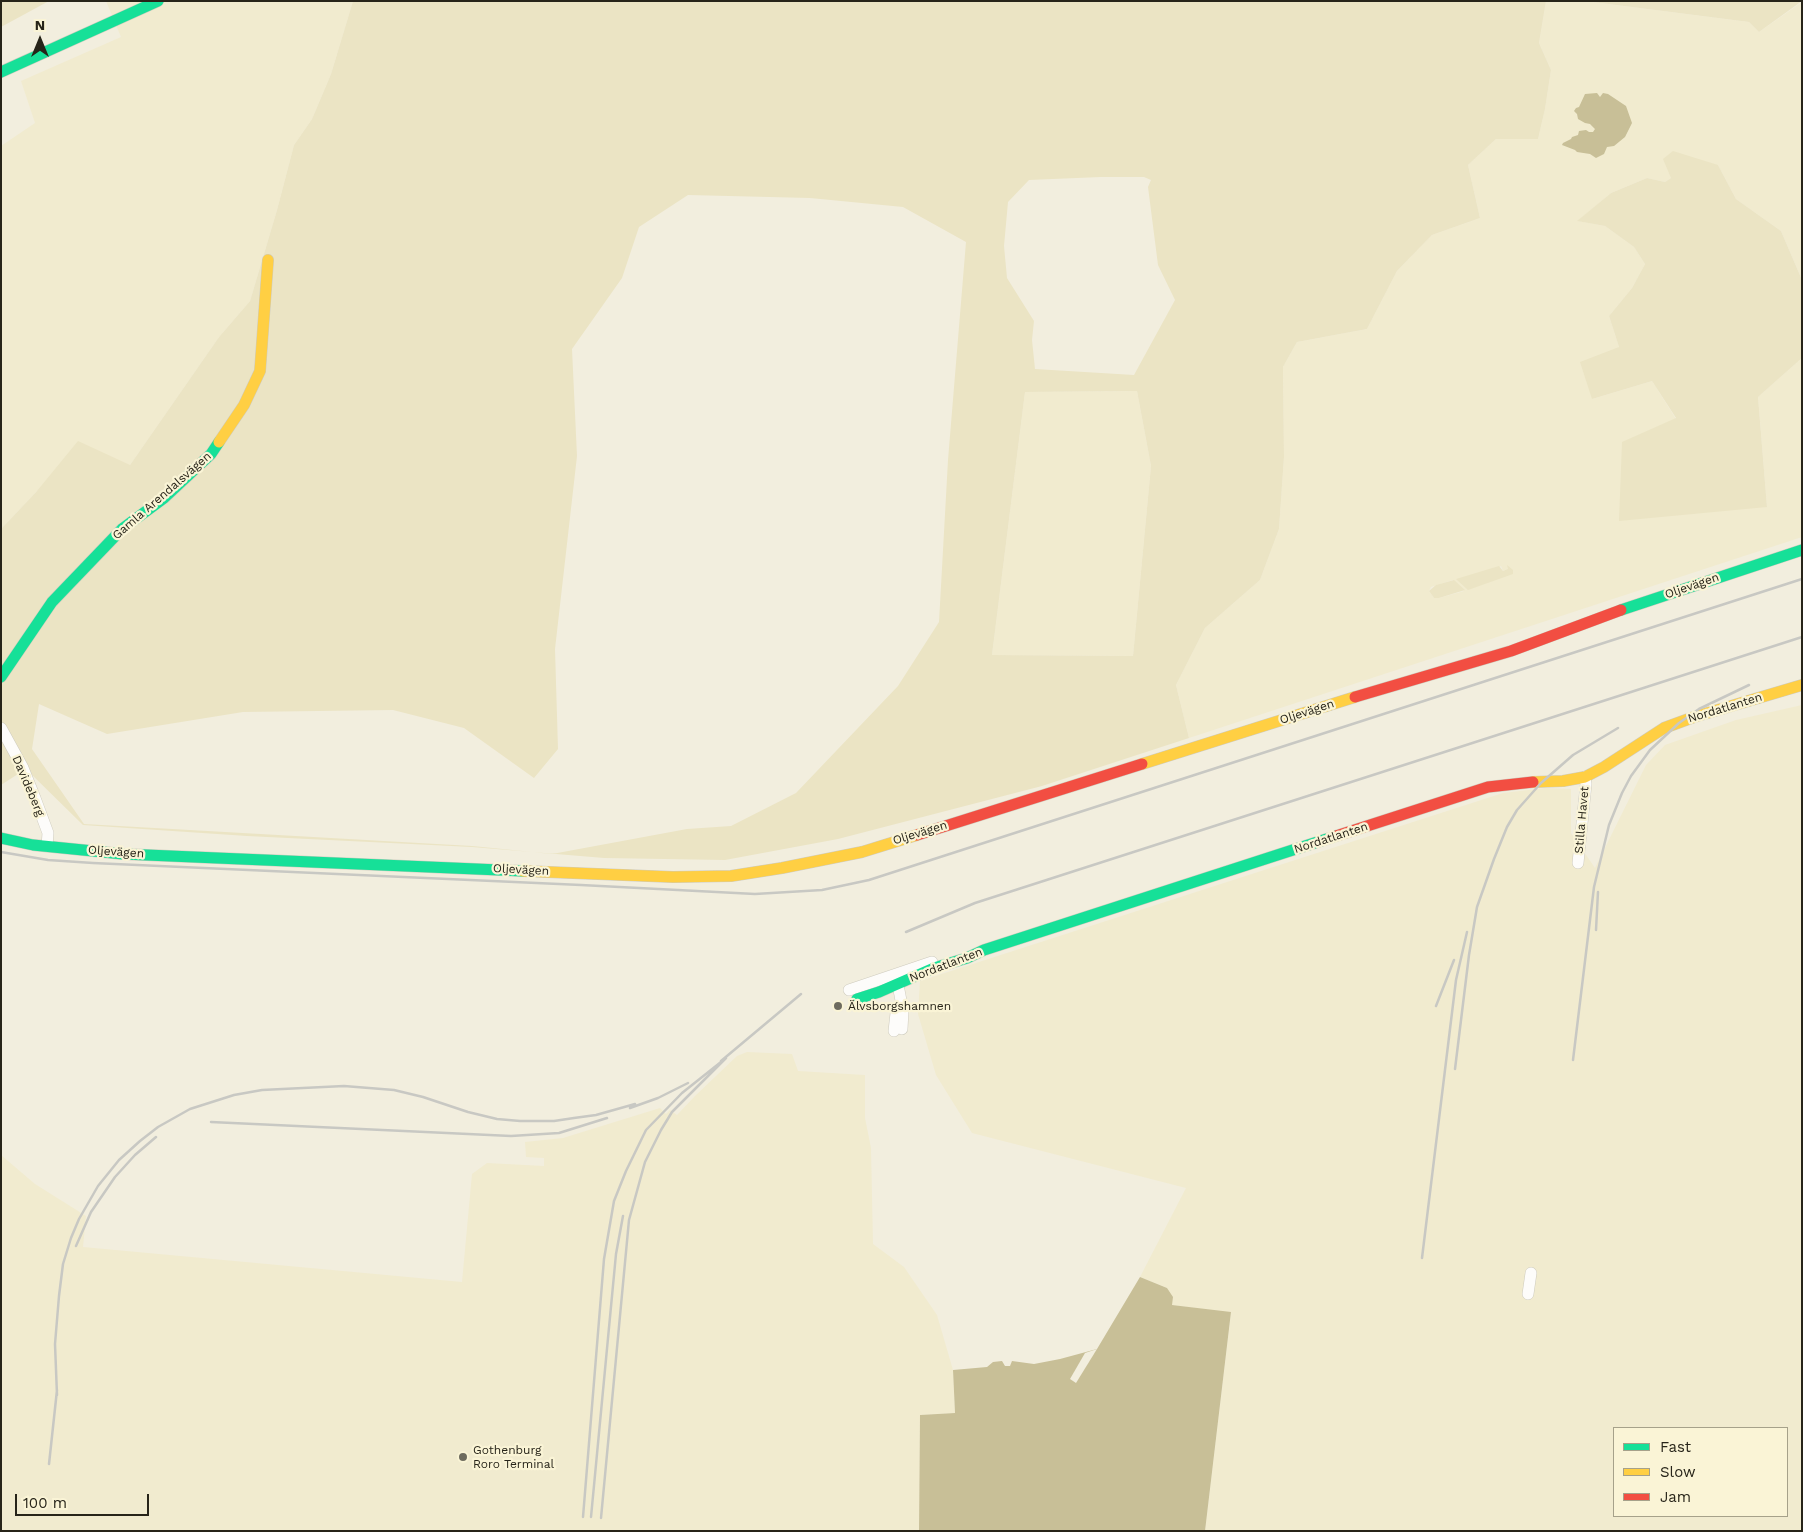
<!DOCTYPE html>
<html>
<head>
<meta charset="utf-8">
<style>
  body { margin:0 }
  #map { position:relative; width:1803px; height:1532px; overflow:hidden; background:#f2eede; font-family:"Work Sans",sans-serif }
  canvas { display:block }
  .frame { position:absolute; inset:0; border:2px solid #272419; pointer-events:none }
  .legend { position:absolute; left:1613px; top:1427px; width:175px; height:90px; box-sizing:border-box; background:#faf4d6; border:1px solid #a6a18a; margin:0; padding:6px 9px; list-style:none; font-size:15px; color:#272419 }
  .legend li { display:flex; align-items:center; gap:10px; height:25px }
  .legend b { width:25px; border:1px solid #a6a18a }
  .north { position:absolute; left:15px; top:15px; width:50px; height:50px; -webkit-text-stroke:4px #faf4d6; paint-order:stroke; rotate:0deg; font-size:14px; font-weight:700; line-height:20px; text-align:center; color:#272419 }
  .north::after { content:''; display:block; margin:auto; width:18px; height:22px; background:#272419; clip-path:polygon(50% 0,100% 100%,50% 72%,0 100%) }
  .scale { position:absolute; left:15px; top:1494px; width:134px; height:22px; box-sizing:border-box; border:2px solid #272419; border-top:0; padding-left:6px; font-size:15px; line-height:18px; white-space:nowrap; color:#272419; -webkit-text-stroke:4px #faf4d6; paint-order:stroke }
</style>
</head>
<body>
<div id="map">
<canvas width="1803" height="1532"></canvas>
<div class="frame"></div>
<ul class="legend">
<li><b style="height:6px;background:#16e098"></b>Fast</li>
<li><b style="height:6px;background:#ffcf43"></b>Slow</li>
<li><b style="height:6px;background:#f24e42"></b>Jam</li>
</ul>
<div class="north">N</div>
<div class="scale">100 m</div>
</div>
<script>
const c = document.querySelector('canvas').getContext('2d');
c.lineJoin = 'round';
function fillPath(path, color) { c.fillStyle = color; c.fill(path, 'evenodd'); }
const poly = rows => new Path2D(rows.map(r => 'M' + r).join(''));
function strokePath(path, color, width, dash) { c.strokeStyle = color; c.lineWidth = width; c.lineCap = dash ? 'butt' : 'round'; c.setLineDash(dash || []); c.stroke(path); }
function drawText(font, color, halo, rows, align = 'center') {
  c.font = font + ' "Work Sans",sans-serif'; c.lineWidth = 4.5; c.setLineDash([]); c.textBaseline = 'middle'; c.strokeStyle = halo; c.fillStyle = color; for (const [text, x, y, turn = 0] of rows) {
    c.save(); c.translate(x, y); c.rotate((+turn || 0) * Math.PI / 180); c.textAlign = isNaN(turn) ? turn : align; if (halo) c.strokeText(text, 0, 0); c.fillText(text, 0, 0); c.restore();
  }
}
const built = poly([
  [106,1,353,1,331,74,312,119,294,145,277,210,250,301,219,337,130,465,37,491,1,529,1,146,35,123,21,81,121,37],
  [1546,1,1585,1,1749,22,1759,32,1802,2,1802,280,1781,231,1736,199,1718,165,1671,178,1665,182,1647,178,1611,193,1578,221,1605,226,1634,247,1645,264,1632,288,1609,316,1619,347,1592,399,1652,381,1676,419,1767,507,1758,397,1802,358,1802,537,1189,738,1176,685,1205,628,1260,580,1279,529,1284,457,1283,367,1297,342,1367,329,1397,271,1432,235,1480,218,1468,165,1496,139,1538,139,1545,109,1551,70,1539,43],
  [1501,566,1503,571,1508,569,1468,589],
  [1453,580,1464,591,1439,598,1434,598,1429,591,1431,587],
  [1137,391,1151,466,1133,656,992,655,1025,392],
  [1802,705,1802,1531,1205,1531,1231,1313,1172,1305,1167,1288,1140,1277,1186,1188,972,1133,936,1075,918,1014,920,981,1503,793,1545,788,1571,789,1571,833,1595,868,1646,765,1665,745,1736,720],
  [1614,1428,1787,1428,1787,1516,1614,1516],
  [747,1052,792,1054,798,1071,865,1075,865,1118,871,1148,873,1244,904,1267,937,1315,953,1370,955,1413,920,1415,919,1531,1,1531,1,1155,35,1184,86,1216,83,1247,462,1282,472,1174,487,1163,544,1166,544,1158,526,1157,525,1142,563,1138,660,1108,666,1114,670,1110,677,1115,695,1096,737,1056]
]);
const green = poly([
  [1,1,49,1,1,27],
  [353,1,1546,1,1539,43,1551,70,1545,109,1538,139,1496,139,1468,165,1480,218,1432,235,1397,271,1367,329,1297,342,1283,367,1284,457,1279,529,1260,580,1205,628,1176,685,1189,738,1042,786,838,839,725,860,604,858,472,847,247,836,83,825,28,771,18,774,1,785,1,529,37,491,78,441,130,465,219,337,250,301,277,210,294,145,312,119,331,74],
  [1101,177,1144,177,1151,180,1148,187,1158,265,1175,300,1134,375,1035,369,1032,340,1034,321,1007,278,1004,246,1008,202,1029,180],
  [688,195,810,198,903,207,966,242,948,460,939,622,898,686,796,793,731,826,687,829,552,854,472,846,84,824,32,749,39,704,107,734,243,712,393,710,464,728,534,778,558,749,555,649,577,456,572,349,622,278,639,227],
  [1137,391,1151,466,1133,656,992,655,1025,392],
  [1585,1,1802,1,1759,32,1749,22],
  [1673,151,1718,165,1736,199,1781,231,1802,280,1802,358,1758,397,1767,507,1619,521,1622,442,1676,418,1652,381,1592,399,1580,362,1619,347,1609,316,1632,288,1645,264,1634,247,1605,226,1577,221,1611,193,1647,178,1665,182,1671,178,1663,159],
  [1507,565,1513,570,1513,574,1468,590,1456,579,1499,566,1503,571,1508,569],
  [1454,580,1465,590,1439,598,1434,598,1429,591,1436,585]
]);
const water = poly([
  [1597,93,1600,97,1603,93,1608,94,1626,106,1632,123,1625,137,1614,146,1607,147,1604,154,1596,158,1590,154,1577,152,1575,150,1562,145,1563,143,1571,139,1572,137,1578,135,1579,131,1586,130,1589,132,1593,132,1595,129,1590,124,1585,123,1578,119,1577,114,1574,111,1576,108,1579,107,1585,94],
  [1140,1277,1167,1288,1173,1297,1172,1305,1231,1312,1205,1531,919,1531,920,1415,955,1413,953,1370,987,1367,993,1362,1002,1361,1005,1366,1010,1366,1012,1361,1034,1364,1060,1359,1097,1349]
]);
const pier = poly([
  [1097,1349,1076,1383,1070,1379,1085,1353]
]);
const street = poly([
  [1,728,23,768,35,798,48,833,47,846],
  [1578,863,1586,784,1585,777],
  [894,976,899,990,903,1011,902,1029],
  [849,990,932,962],
  [894,1031,896,1013],
  [1528,1294,1531,1273]
]);
const fast = poly([
  [1,72,158,1],
  [1621,610,1802,550],
  [1,677,52,602,122,529,164,498,211,454,219,442],
  [1,838,33,845,123,854,523,871],
  [857,999,879,992,934,968,967,958,984,950,1336,836]
]);
const slow = poly([
  [219,442,244,405,260,371,268,260],
  [1142,764,1355,697],
  [1533,782,1563,781,1585,777,1604,767,1664,728,1694,717,1802,685],
  [523,871,673,877,731,876,782,868,862,852,917,835]
]);
const jam = poly([
  [1355,697,1511,651,1621,610],
  [917,835,1142,764],
  [1336,836,1488,787,1533,782]
]);
const rail = poly([
  [1,852,48,860,93,863,581,885,755,894,822,890,869,880,1802,579],
  [1596,930,1598,892],
  [906,932,975,903,1802,637],
  [1436,1006,1454,960],
  [1573,1060,1594,887,1609,825,1622,793,1631,776,1650,750,1679,723,1699,709,1749,685],
  [721,1061,801,994],
  [1455,1069,1469,955,1477,907,1494,859,1507,827,1517,810,1541,783,1573,755,1618,728],
  [630,1108,658,1098,688,1083],
  [211,1122,511,1136,559,1133,607,1118],
  [76,1246,91,1212,115,1177,135,1155,156,1137],
  [1422,1258,1456,980,1467,932],
  [57,1395,55,1344,59,1296,63,1264,71,1238,79,1219,98,1186,119,1160,140,1141,158,1127,190,1109,234,1095,262,1090,344,1086,394,1090,423,1097,468,1112,497,1119,520,1121,554,1121,574,1118,596,1115,635,1104],
  [49,1464,57,1390],
  [583,1517,604,1259,614,1201,626,1171,646,1130,682,1093,726,1058,672,1112,661,1130,645,1162,629,1220,601,1518],
  [591,1517,616,1254,623,1216]
]);
const markers = [
  [838,1006,5,"#6e6b5e"],
  [463,1457,5,"#6e6b5e"]
];
const streetNames = [
  ["Gamla Arendalsvägen",162,496,-41],
  ["Oljevägen",1692,586,-19],
  ["Nordatlanten",1725,708,-17],
  ["Oljevägen",1307,712,-18],
  ["Davideberg",28,786,67],
  ["Stilla Havet",1582,820,-85],
  ["Oljevägen",920,833,-17],
  ["Nordatlanten",1331,838,-18],
  ["Oljevägen",116,852,4],
  ["Oljevägen",521,870,3],
  ["Nordatlanten",946,965,-21]
];
const poiNames = [
  ["Älvsborgshamnen",848,1006],
  ["Gothenburg",473,1450],
  ["Roro Terminal",473,1464]
];
fillPath(built, '#f1ebcf');
fillPath(green, '#ebe4c4');
fillPath(water, '#c8bf97');
fillPath(pier, '#f2eede');
strokePath(street, '#cecbbe', 12);
strokePath(fast, '#cecbbe', 12);
strokePath(slow, '#cecbbe', 12);
strokePath(jam, '#cecbbe', 12);
strokePath(street, '#fdfcfa', 11);
strokePath(fast, '#16e098', 11);
strokePath(slow, '#ffcf43', 11);
strokePath(jam, '#f24e42', 11);
strokePath(rail, '#c8c8c3', 2.5);
for (const [x, y, r, color] of markers) { const dot = new Path2D(); dot.arc(x, y, r, 0, 2 * Math.PI); c.fillStyle = color; c.fill(dot); strokePath(dot, '#faf4d6', 2); }
drawText('12px', '#272419', '#faf4d6', streetNames);
drawText('12px', '#272419', '#faf4d6', poiNames, 'left');
</script>
</body>
</html>
